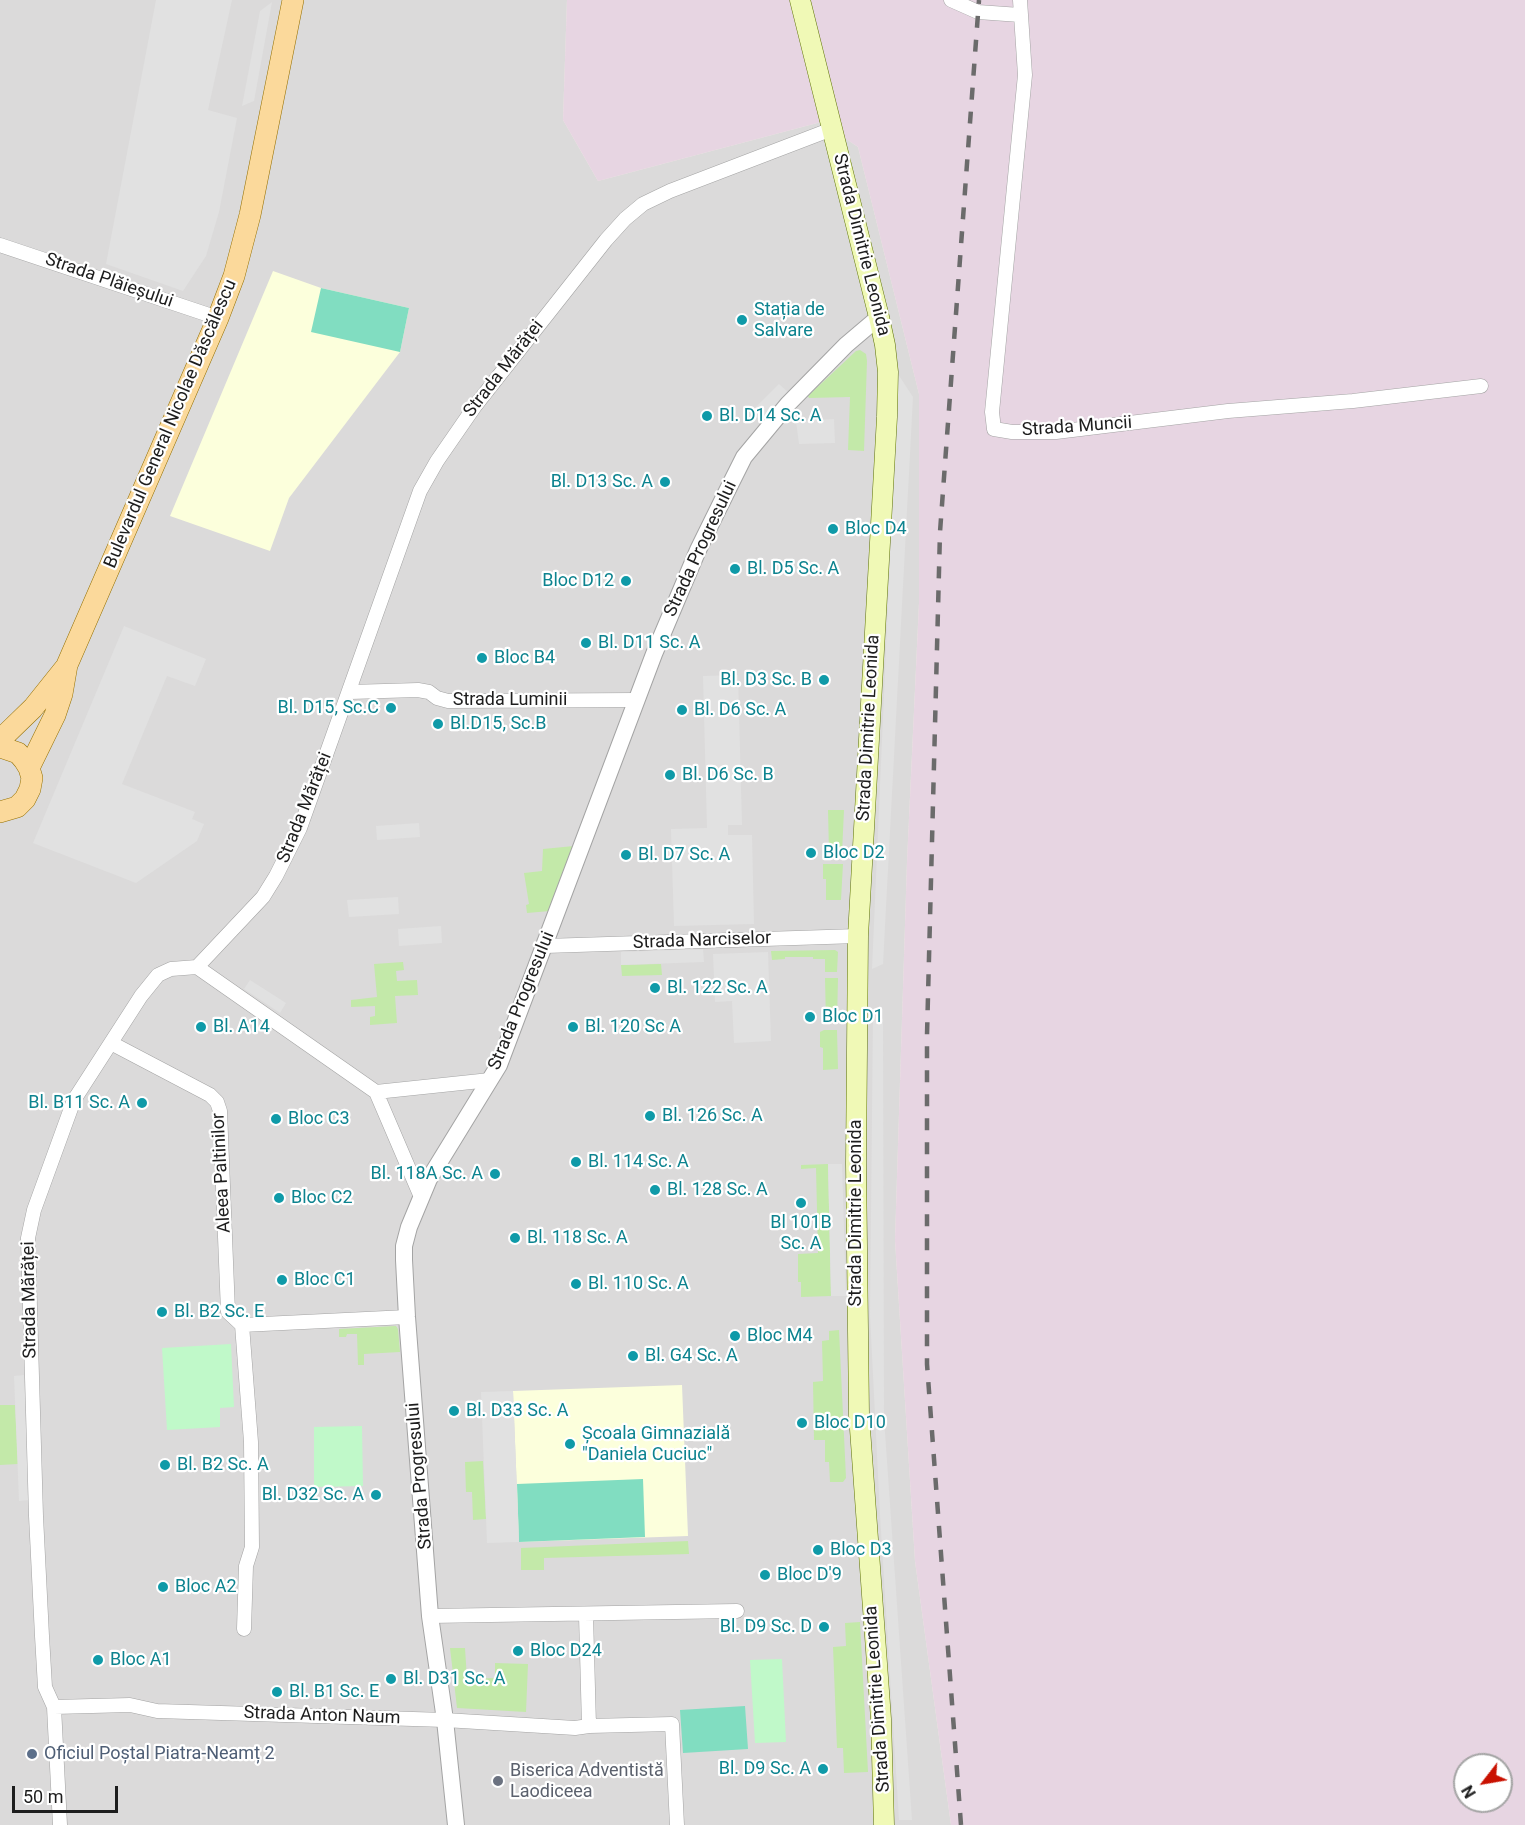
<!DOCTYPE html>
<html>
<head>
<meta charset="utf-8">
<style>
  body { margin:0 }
  #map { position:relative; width:1525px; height:1825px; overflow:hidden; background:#eeebe3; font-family:Roboto,sans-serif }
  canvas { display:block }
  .north { position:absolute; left:1453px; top:1753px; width:60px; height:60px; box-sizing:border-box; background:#fff; border:2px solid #a5a5a5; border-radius:50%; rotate:239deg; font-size:16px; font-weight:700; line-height:24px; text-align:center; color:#1d1d1d }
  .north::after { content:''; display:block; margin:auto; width:21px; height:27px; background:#c91101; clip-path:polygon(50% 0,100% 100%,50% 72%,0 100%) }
  .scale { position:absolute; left:12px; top:1786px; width:106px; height:27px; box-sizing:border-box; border:3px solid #1d1d1d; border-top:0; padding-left:8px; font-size:18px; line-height:21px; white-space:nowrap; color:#1d1d1d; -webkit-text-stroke:4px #fff; paint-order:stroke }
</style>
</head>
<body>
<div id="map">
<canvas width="1525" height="1825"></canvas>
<div class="north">N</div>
<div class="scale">50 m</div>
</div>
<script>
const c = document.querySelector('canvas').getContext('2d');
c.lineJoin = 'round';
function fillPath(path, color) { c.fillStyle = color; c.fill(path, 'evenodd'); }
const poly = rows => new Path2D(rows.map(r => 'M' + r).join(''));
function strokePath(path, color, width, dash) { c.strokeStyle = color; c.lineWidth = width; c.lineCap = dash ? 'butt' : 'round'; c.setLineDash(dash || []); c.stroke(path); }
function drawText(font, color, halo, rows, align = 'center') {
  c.font = font + ' Roboto,sans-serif'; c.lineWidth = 4.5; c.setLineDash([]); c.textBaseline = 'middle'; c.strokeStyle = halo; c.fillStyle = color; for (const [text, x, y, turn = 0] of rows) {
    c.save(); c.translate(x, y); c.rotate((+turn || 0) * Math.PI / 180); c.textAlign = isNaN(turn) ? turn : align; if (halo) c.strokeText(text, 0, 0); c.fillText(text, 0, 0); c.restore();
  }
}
const residential = poly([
  [0,0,567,0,563,120,598,181,821,122,858,147,919,394,919,603,907,862,895,1240,915,1561,951,1825,0,1825]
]);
const industrial = poly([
  [567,0,1525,0,1525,1825,951,1825,915,1561,895,1240,907,862,919,603,919,394,858,147,821,122,598,181,563,120],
  [1465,1765,1501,1765,1501,1801,1465,1801]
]);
const education = poly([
  [273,271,321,288,409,308,400,352,289,498,270,551,170,516],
  [682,1385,688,1536,519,1542,513,1391]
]);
const grass = poly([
  [860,350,866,354,867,361,864,451,848,450,850,397,809,398,808,396,856,351],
  [828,810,844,810,842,853,829,853],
  [574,846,550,911,527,913,526,905,529,904,524,873,542,871,543,849],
  [823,864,843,864,841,900,826,900,826,879,823,879],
  [835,950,838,952,837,972,825,972,825,959,813,959,813,957,785,957,785,959,772,960,771,951],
  [403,962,404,970,396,971,397,981,417,980,418,995,395,996,397,1023,370,1025,370,1017,375,1016,375,1006,351,1007,351,1000,377,997,374,964],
  [661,964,662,975,622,976,621,965],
  [825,978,838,978,837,1022,826,1022],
  [824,1030,837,1030,838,1069,823,1070,823,1048,820,1047,820,1032],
  [828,1164,831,1296,801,1297,801,1282,798,1282,798,1254,818,1253,816,1168,801,1169,801,1165],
  [396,1326,398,1329,400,1352,364,1354,364,1365,358,1365,357,1334,347,1334,346,1337,339,1337,339,1329],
  [839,1330,846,1478,843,1482,830,1482,829,1462,825,1462,825,1440,814,1440,813,1382,823,1381,822,1341,829,1340,829,1331],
  [0,1405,15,1405,18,1464,0,1465],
  [483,1461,486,1519,473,1520,472,1492,466,1492,465,1462],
  [688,1541,689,1554,544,1558,544,1570,521,1570,521,1548],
  [860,1622,868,1772,844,1773,843,1748,837,1748,833,1647,846,1646,845,1623],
  [450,1648,465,1648,467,1679,495,1678,495,1663,528,1664,526,1712,457,1708]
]);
const park = poly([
  [231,1344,234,1407,220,1408,220,1427,167,1430,162,1348],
  [362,1426,363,1486,314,1487,314,1427],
  [782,1659,786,1742,755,1743,750,1660]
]);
const pitch = poly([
  [321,288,409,308,400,352,311,332],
  [643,1479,645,1537,519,1542,517,1484],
  [745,1706,748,1749,683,1753,680,1710]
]);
const parking = poly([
  [156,0,232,0,208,110,237,118,219,212,206,256,183,291,106,264],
  [272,2,254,101,242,106,260,11],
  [898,374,913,397,883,964,872,969],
  [779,384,788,392,761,421,751,412],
  [834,419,835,443,799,444,796,421],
  [124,626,206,659,195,686,167,676,122,784,195,812,192,819,204,824,197,841,136,883,33,843],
  [738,675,742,825,728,825,728,835,752,835,754,924,674,926,671,829,707,828,703,676],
  [419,823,420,837,377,840,376,826],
  [398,897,399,914,349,917,347,900],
  [441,926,442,943,399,946,398,929],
  [703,949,704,962,621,965,621,952],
  [768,952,771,1041,734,1043,732,1001,715,1002,713,954],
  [250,980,286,1003,280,1013,244,989],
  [873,1014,883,1019,884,1418,912,1820,899,1820,880,1515,870,1315],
  [828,1164,842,1164,846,1296,831,1296],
  [24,1375,29,1500,19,1501,14,1376],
  [513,1391,519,1542,487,1543,481,1392]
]);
const minor = poly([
  [951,0,978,12,1020,15],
  [1020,0,1025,75,992,412,994,429,1012,432,1056,432,1228,411,1353,401,1481,386],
  [0,245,218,318],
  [350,692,418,690,429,692,437,698,448,701,637,700],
  [545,946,858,936],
  [197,967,376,1092,421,1197],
  [111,1043,210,1095,217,1102,220,1111,228,1312,242,1325,251,1442,252,1547,246,1566,244,1629],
  [376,1092,490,1080],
  [242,1325,407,1317],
  [586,1615,589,1726],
  [430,1616,737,1611],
  [54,1707,130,1705,157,1711,445,1720,575,1728,589,1726,672,1724,677,1825],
  [60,1825,54,1707,45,1687,42,1636,36,1516,28,1238,34,1210,74,1100,141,996,158,975,171,969,197,967,263,897,276,876,300,828,420,491,437,461,475,406,606,240,625,219,643,204,670,191,832,129]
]);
const tertiary = poly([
  [456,1825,445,1720,430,1616,407,1317,404,1260,404,1246,409,1227,429,1179,499,1065,654,654,698,550,730,485,744,457,788,404,846,345,879,317]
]);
const secondary = poly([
  [800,0,879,317,885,345,888,372,887,417,858,936,856,1163,859,1415,881,1719,884,1825]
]);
const primary = poly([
  [0,740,33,708,65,668],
  [0,747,18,753,24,760,29,768,32,778,30,789,25,799,17,807,0,812],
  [29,768,55,715,62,694,67,665,218,318,234,276,250,215,293,0]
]);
const rail = poly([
  [961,1825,927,1364,927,1035,940,532,979,0]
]);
const markers = [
  [742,320,6,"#0f9aa8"],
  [707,416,6,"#0f9aa8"],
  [665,482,6,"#0f9aa8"],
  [833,529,6,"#0f9aa8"],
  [735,569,6,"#0f9aa8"],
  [626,581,6,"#0f9aa8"],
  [586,643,6,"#0f9aa8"],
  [482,658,6,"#0f9aa8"],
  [824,680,6,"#0f9aa8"],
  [391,708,6,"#0f9aa8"],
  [682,710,6,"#0f9aa8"],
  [438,724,6,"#0f9aa8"],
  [670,775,6,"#0f9aa8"],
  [811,853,6,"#0f9aa8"],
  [626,855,6,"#0f9aa8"],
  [655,988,6,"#0f9aa8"],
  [810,1017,6,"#0f9aa8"],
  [201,1027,6,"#0f9aa8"],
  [573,1027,6,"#0f9aa8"],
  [142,1103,6,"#0f9aa8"],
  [650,1116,6,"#0f9aa8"],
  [276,1119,6,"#0f9aa8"],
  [576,1162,6,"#0f9aa8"],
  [495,1174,6,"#0f9aa8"],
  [655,1190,6,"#0f9aa8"],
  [279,1198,6,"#0f9aa8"],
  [801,1203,6,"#0f9aa8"],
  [515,1238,6,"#0f9aa8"],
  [282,1280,6,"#0f9aa8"],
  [576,1284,6,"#0f9aa8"],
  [162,1312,6,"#0f9aa8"],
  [735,1336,6,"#0f9aa8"],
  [633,1356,6,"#0f9aa8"],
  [454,1411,6,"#0f9aa8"],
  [802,1423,6,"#0f9aa8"],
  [570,1444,6,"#0f9aa8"],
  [165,1465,6,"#0f9aa8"],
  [376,1495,6,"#0f9aa8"],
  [818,1550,6,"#0f9aa8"],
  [765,1575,6,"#0f9aa8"],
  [163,1587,6,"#0f9aa8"],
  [824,1627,6,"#0f9aa8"],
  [518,1651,6,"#0f9aa8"],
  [98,1660,6,"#0f9aa8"],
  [391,1679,6,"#0f9aa8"],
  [277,1692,6,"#0f9aa8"],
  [32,1754,6,"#5c6f8a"],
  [823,1769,6,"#0f9aa8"],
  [498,1781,6,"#6b7280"]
];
const streetNames = [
  ["Strada Dimitrie Leonida",861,245,76],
  ["Strada Plăieșului",109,281,19],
  ["Strada Mărăței",504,369,-52],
  ["Bulevardul General Nicolae Dăscălescu",171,424,-67],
  ["Strada Muncii",1077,427,-4],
  ["Strada Progresului",701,549,-65],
  ["Strada Luminii",510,700],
  ["Strada Dimitrie Leonida",869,728,-87],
  ["Strada Mărăței",305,808,-68],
  ["Strada Narciselor",702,941,-2],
  ["Strada Progresului",522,1001,-68],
  ["Aleea Paltinilor",222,1173,-93],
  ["Strada Dimitrie Leonida",856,1213,-90],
  ["Strada Mărăței",30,1300,-91],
  ["Strada Progresului",420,1476,-95],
  ["Strada Dimitrie Leonida",878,1699,-94],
  ["Strada Anton Naum",322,1716,2]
];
const cultureNames = [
  ["Stația de",754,310],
  ["Salvare",754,331],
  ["Bl. D14 Sc. A",719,416],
  ["Bl. D13 Sc. A",653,482,"right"],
  ["Bloc D4",845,529],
  ["Bl. D5 Sc. A",747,569],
  ["Bloc D12",614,581,"right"],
  ["Bl. D11 Sc. A",598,643],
  ["Bloc B4",494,658],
  ["Bl. D3 Sc. B",812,680,"right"],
  ["Bl. D15, Sc.C",379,708,"right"],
  ["Bl. D6 Sc. A",694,710],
  ["Bl.D15, Sc.B",450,724],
  ["Bl. D6 Sc. B",682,775],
  ["Bloc D2",823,853],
  ["Bl. D7 Sc. A",638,855],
  ["Bl. 122 Sc. A",667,988],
  ["Bloc D1",822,1017],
  ["Bl. A14",213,1027],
  ["Bl. 120 Sc A",585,1027],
  ["Bl. B11 Sc. A",130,1103,"right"],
  ["Bl. 126 Sc. A",662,1116],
  ["Bloc C3",288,1119],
  ["Bl. 114 Sc. A",588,1162],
  ["Bl. 118A Sc. A",483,1174,"right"],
  ["Bl. 128 Sc. A",667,1190],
  ["Bloc C2",291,1198],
  ["Bl 101B",801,1223,"center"],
  ["Sc. A",801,1244,"center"],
  ["Bl. 118 Sc. A",527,1238],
  ["Bloc C1",294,1280],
  ["Bl. 110 Sc. A",588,1284],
  ["Bl. B2 Sc. E",174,1312],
  ["Bloc M4",747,1336],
  ["Bl. G4 Sc. A",645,1356],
  ["Bl. D33 Sc. A",466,1411],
  ["Bloc D10",814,1423],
  ["Școala Gimnazială",582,1434],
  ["\"Daniela Cuciuc\"",582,1455],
  ["Bl. B2 Sc. A",177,1465],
  ["Bl. D32 Sc. A",364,1495,"right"],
  ["Bloc D3",830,1550],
  ["Bloc D'9",777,1575],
  ["Bloc A2",175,1587],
  ["Bl. D9 Sc. D",812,1627,"right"],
  ["Bloc D24",530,1651],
  ["Bloc A1",110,1660],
  ["Bl. D31 Sc. A",403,1679],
  ["Bl. B1 Sc. E",289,1692],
  ["Bl. D9 Sc. A",811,1769,"right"]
];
const serviceNames = [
  ["Oficiul Poștal Piatra-Neamț 2",44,1754]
];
const worshipNames = [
  ["Biserica Adventistă",510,1771],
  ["Laodiceea",510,1792]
];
fillPath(residential, '#dbdada');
fillPath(industrial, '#e7d5e2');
fillPath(education, '#fcffdc');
fillPath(grass, '#c3e9a9');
fillPath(park, '#c0f9c9');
fillPath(pitch, '#81ddc1');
fillPath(parking, '#e1e1e1');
strokePath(minor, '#a4a4a4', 15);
strokePath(tertiary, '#a4a4a4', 18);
strokePath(secondary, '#5e7305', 21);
strokePath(primary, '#957001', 22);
strokePath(minor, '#fff', 14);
strokePath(tertiary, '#fff', 16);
strokePath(secondary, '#f0f9b6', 20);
strokePath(primary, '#fbd99b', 21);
strokePath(rail, '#6b6b6b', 4.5, [12, 12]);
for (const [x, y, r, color] of markers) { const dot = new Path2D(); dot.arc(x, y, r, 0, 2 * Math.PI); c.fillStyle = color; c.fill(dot); strokePath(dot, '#fff', 2); }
drawText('18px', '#1d1d1d', '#fff', streetNames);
drawText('18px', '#0d838f', '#fff', cultureNames, 'left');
drawText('18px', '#4e5e75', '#fff', serviceNames, 'left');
drawText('18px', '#5b616d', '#fff', worshipNames, 'left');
</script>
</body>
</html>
